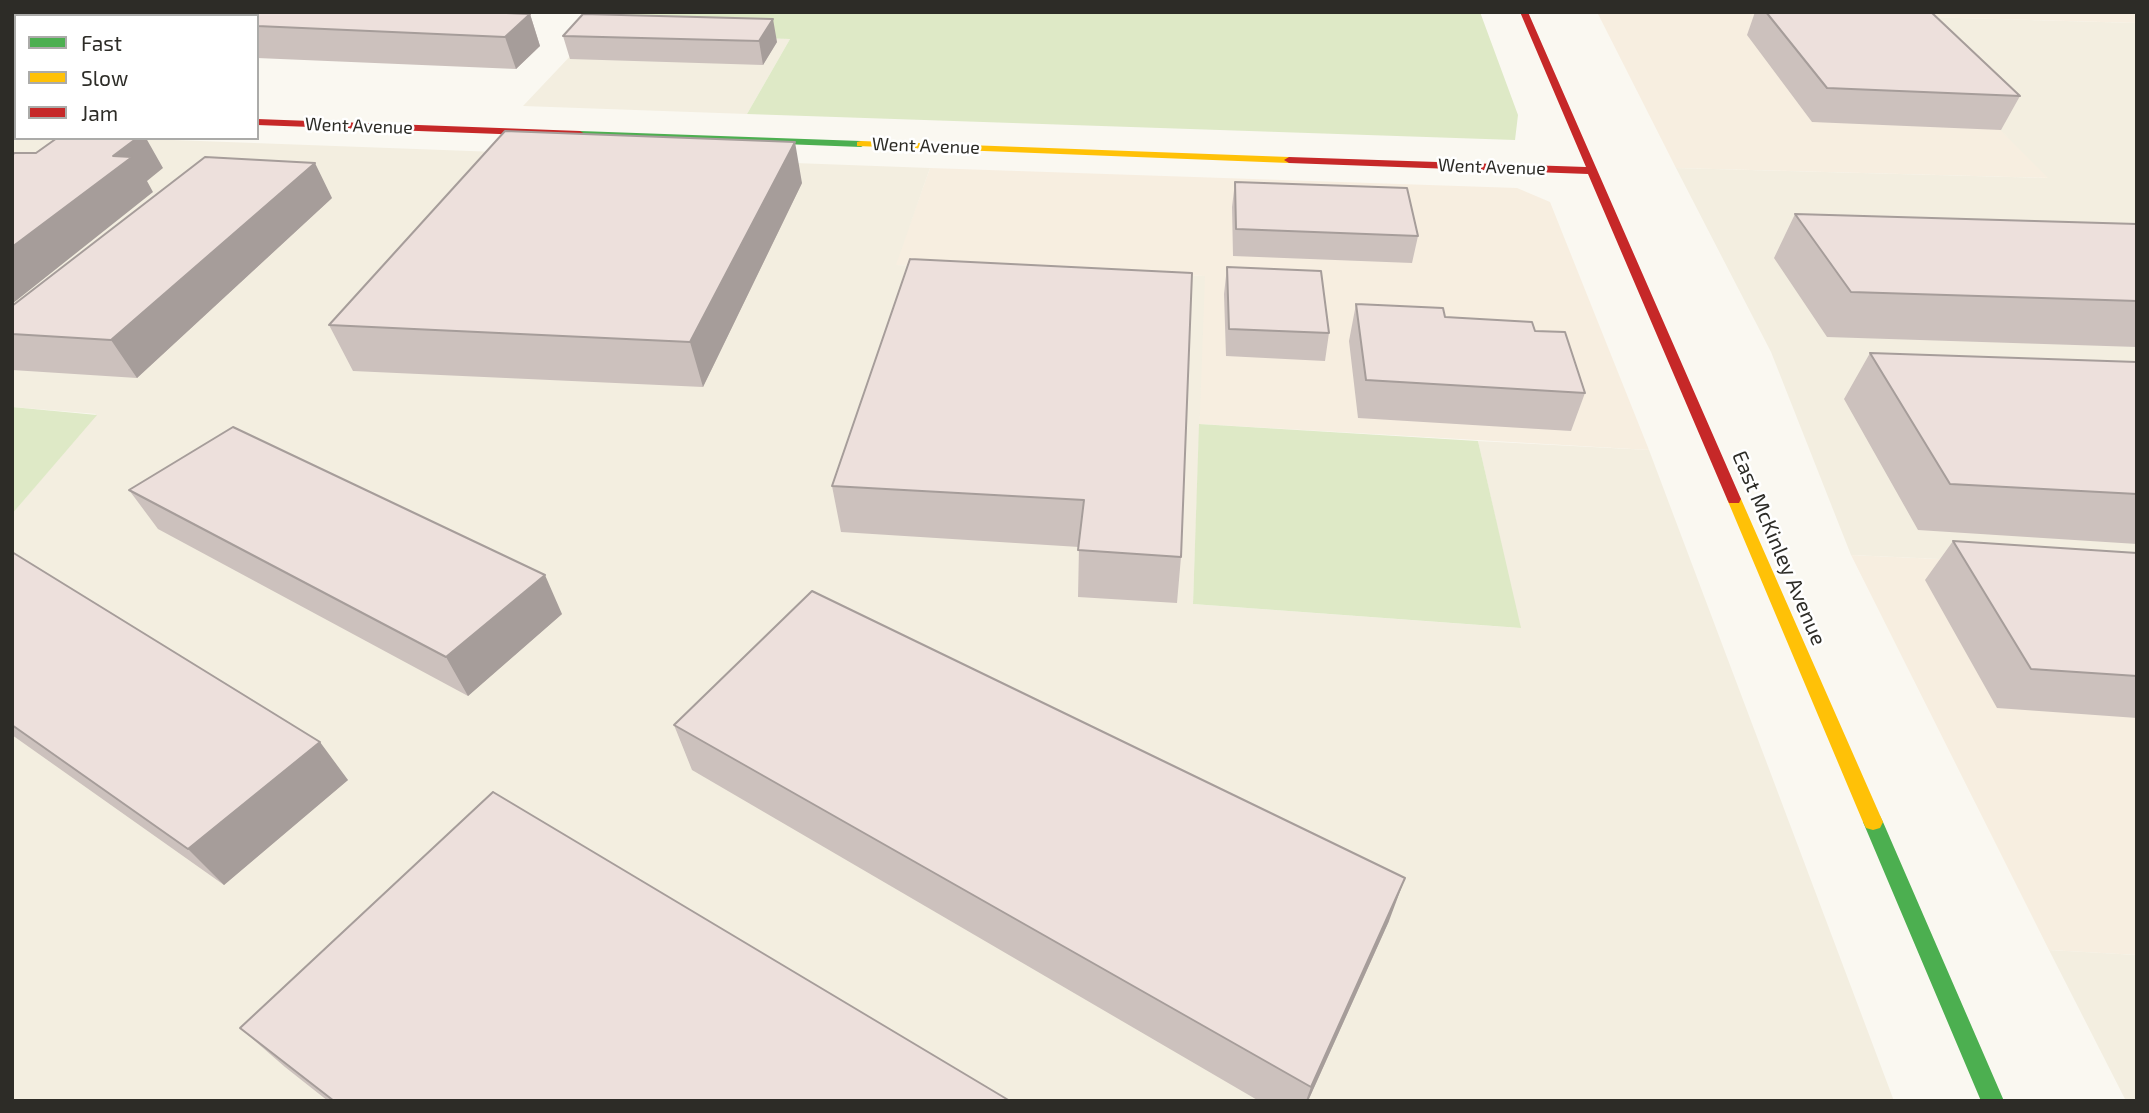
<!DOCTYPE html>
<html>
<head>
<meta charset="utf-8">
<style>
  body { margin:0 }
  #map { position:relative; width:2149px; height:1113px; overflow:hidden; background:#faf8f1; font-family:"Exo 2",sans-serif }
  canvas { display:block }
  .frame { position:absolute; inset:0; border:14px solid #2d2c27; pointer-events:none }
  .legend { position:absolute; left:14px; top:14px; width:245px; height:126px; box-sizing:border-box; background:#fff; border:2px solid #ababa9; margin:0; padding:9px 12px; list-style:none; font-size:21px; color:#2d2c27 }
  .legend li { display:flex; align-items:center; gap:14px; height:35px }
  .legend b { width:35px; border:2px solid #ababa9 }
</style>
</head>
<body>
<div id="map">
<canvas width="2149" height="1113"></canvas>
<div class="frame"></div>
<ul class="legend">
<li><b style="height:9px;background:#4caf50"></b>Fast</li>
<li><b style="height:9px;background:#ffc107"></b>Slow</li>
<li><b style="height:9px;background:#c62828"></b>Jam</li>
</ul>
</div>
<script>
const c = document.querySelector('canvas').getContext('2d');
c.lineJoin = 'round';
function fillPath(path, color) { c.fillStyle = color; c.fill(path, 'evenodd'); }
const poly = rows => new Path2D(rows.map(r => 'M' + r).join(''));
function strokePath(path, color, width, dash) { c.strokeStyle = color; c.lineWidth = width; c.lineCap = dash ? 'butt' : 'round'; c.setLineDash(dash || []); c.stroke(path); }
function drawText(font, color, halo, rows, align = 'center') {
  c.font = font + ' "Exo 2",sans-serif'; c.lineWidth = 5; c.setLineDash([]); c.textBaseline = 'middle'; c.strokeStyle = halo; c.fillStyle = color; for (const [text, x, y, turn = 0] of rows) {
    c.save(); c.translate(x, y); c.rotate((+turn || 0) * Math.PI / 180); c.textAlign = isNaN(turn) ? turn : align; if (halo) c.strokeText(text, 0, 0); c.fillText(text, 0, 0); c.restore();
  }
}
const commercial = poly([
  [1597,12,2137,12,2137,23,1888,16,2049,178,1676,168],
  [930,168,1517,188,1550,202,1649,450,1199,424,1204,276,895,265],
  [1851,555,2137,568,2137,955,2049,950]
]);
const built = poly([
  [1887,16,2137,23,2137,568,1851,555,1771,352,1676,168,2048,178],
  [592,33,790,39,747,114,523,106],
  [12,127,16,127,16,138,119,138,930,168,896,265,1205,276,1193,604,1520,628,1478,441,1649,450,1894,1101,12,1101,12,514,96,414,12,407],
  [2049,950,2137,955,2137,1101,2126,1101]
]);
const green = poly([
  [611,12,1480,12,1518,115,1515,140,747,114,790,39,592,33],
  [12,407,97,415,12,514],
  [1199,424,1478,441,1521,628,1193,604]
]);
const street = poly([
  [128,12,154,12,152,16,126,16,128,12],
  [16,58,16,72,12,73,12,59,16,58],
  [12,94,16,95,16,109,12,108,12,94]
]);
const fast = poly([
  [580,131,861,141,866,144,861,147,576,136,576,132,580,131],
  [1873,814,1880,816,1883,822,2004,1101,1981,1101,1863,822,1866,816,1873,814]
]);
const slow = poly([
  [861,141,1289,157,1294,160,1289,163,857,146,857,142,861,141],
  [1734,494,1741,499,1883,822,1880,828,1873,830,1866,828,1863,822,1727,499,1734,494]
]);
const jam = poly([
  [1520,12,1528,12,1741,499,1739,503,1729,503,1727,499,1588,174,1289,163,1284,160,1289,157,1586,167,1520,12],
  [257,119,580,131,585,134,580,137,257,125,257,119]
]);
const wall = poly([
  [1755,12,1931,12,2020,96,2001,130,1812,122,1747,35],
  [530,14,540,46,516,69,257,58,257,16],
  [563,36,777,42,763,65,570,59],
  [1235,182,1418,236,1412,263,1233,256,1232,207],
  [802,183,703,387,353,371,329,325],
  [332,198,137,378,12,370,12,306],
  [1795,214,2137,224,2137,347,1827,337,1774,258],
  [910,259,1181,557,1177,603,1078,597,1079,547,841,532,832,486],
  [1227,267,1329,333,1325,361,1226,356,1224,294],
  [1356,304,1445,317,1585,393,1571,431,1358,418,1349,341],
  [1870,353,2137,362,2137,544,1918,530,1844,399],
  [129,490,562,614,468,696,158,529],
  [1953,541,2137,553,2137,718,1997,708,1925,580],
  [12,552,348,780,224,885,12,735],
  [674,725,1389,921,1308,1101,1259,1101,692,770],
  [240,1028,1010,1101,328,1101,285,1067]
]);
const shadedWall = poly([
  [530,14,540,46,516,69,505,37],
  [773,19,777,42,763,65,759,41],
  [137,138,146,138,163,168,147,181,153,192,12,304,12,247,113,156],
  [795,142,802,183,703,387,690,342],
  [315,163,332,198,137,378,111,340],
  [545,575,562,614,468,696,446,657],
  [320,742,348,780,224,885,188,849],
  [1405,878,1389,921,1308,1101,1306,1101,1311,1087]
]);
const building = poly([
  [169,12,483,12,530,14,505,37,257,26,257,16,164,16,169,12],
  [1766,12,1931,12,2020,96,1827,88,1766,12],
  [583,14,773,19,759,41,563,36,583,14],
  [505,131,795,142,690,342,329,325,505,131],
  [57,138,137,138,113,156,132,157,12,247,12,154,15,153,36,153,57,138],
  [205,157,315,163,111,340,12,334,12,306,205,157],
  [1235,182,1407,188,1418,236,1236,229,1235,182],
  [1795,214,2137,224,2137,301,1851,292,1795,214],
  [910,259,1192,273,1181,557,1078,550,1084,500,832,486,910,259],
  [1227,267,1321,271,1329,333,1229,329,1227,267],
  [1356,304,1443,308,1445,317,1532,322,1535,331,1565,332,1585,393,1366,380,1356,304],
  [1870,353,2137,362,2137,494,1950,484,1870,353],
  [233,427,545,575,446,657,129,490,233,427],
  [1953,541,2137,553,2137,676,2031,669,1953,541],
  [12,552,320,742,188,849,12,725,12,552],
  [812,591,1405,878,1311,1087,674,725,812,591],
  [493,792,1010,1101,334,1101,240,1028,493,792]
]);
const farStreetnames = [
  ["Went Avenue",359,126,2],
  ["Went Avenue",926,146,2],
  ["Went Avenue",1492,167,2]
];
const streetNames = [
  ["East McKinley Avenue",1779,548,67]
];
fillPath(commercial, '#f7eee0');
fillPath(built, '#f3eee0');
fillPath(green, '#dee9c6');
fillPath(street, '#cebfcb');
fillPath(fast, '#4caf50');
fillPath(slow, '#ffc107');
fillPath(jam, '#c62828');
fillPath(wall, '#ccc1bd');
fillPath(shadedWall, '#a69d9a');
fillPath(building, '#ede0dc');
strokePath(building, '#a69d9a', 2);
drawText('18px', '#2d2c27', '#fff', farStreetnames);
drawText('21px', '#2d2c27', '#fff', streetNames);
</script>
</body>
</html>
